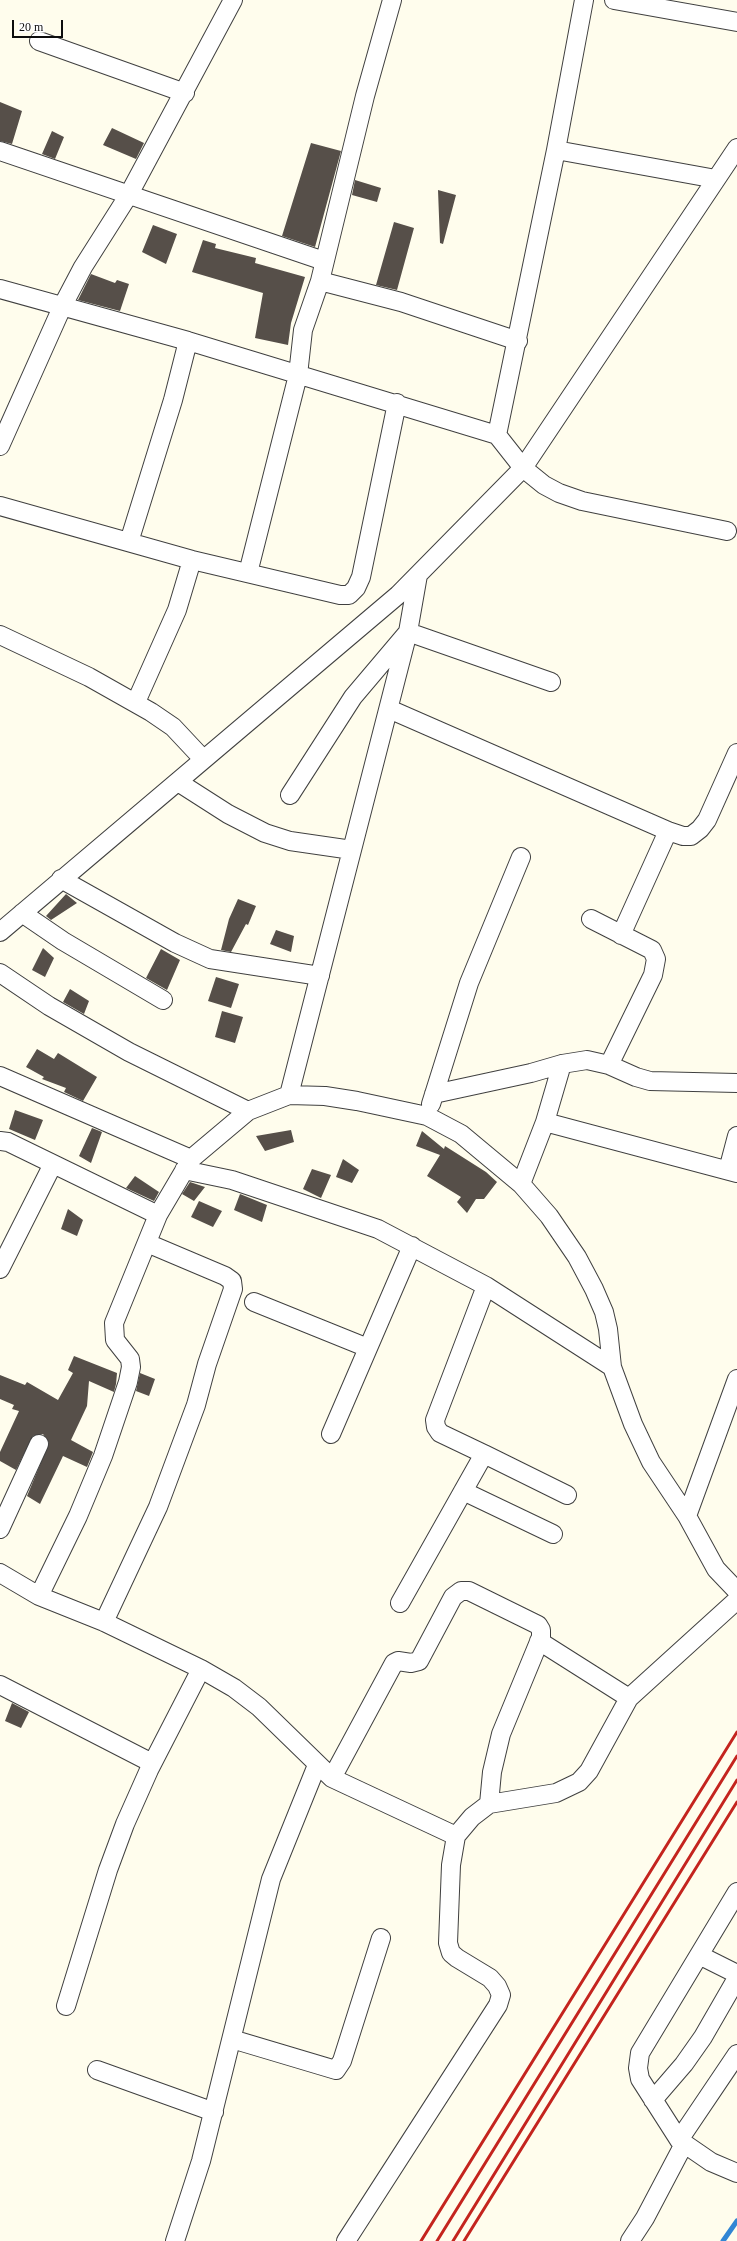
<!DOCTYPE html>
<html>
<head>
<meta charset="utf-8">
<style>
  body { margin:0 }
  #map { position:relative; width:737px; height:2241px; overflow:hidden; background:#fffded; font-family:Georgia,serif }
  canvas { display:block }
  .scale { position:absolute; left:12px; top:20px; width:51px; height:18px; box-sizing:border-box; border:2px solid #0d0d0d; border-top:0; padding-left:5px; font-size:12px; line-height:14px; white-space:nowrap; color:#0d0d0d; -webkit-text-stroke:3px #fff; paint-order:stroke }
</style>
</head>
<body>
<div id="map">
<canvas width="737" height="2241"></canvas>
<div class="scale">20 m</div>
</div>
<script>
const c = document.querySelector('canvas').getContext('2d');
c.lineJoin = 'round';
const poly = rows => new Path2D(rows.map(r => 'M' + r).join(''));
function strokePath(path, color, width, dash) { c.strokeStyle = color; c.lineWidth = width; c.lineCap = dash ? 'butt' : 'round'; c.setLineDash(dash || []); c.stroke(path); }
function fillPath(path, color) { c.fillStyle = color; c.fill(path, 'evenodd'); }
const stream = poly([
  [723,2241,737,2221]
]);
const building = poly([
  [0,102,22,111,12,144,0,141],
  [112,128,144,143,136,159,103,145],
  [52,131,64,137,55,159,42,154],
  [311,143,341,151,315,247,282,236],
  [355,180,381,188,377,202,352,195],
  [438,190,456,195,443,244,440,243],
  [394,222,414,228,397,290,376,285],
  [153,225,177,234,166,264,142,252],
  [203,240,216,244,215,248,256,258,255,263,305,277,291,323,288,345,255,338,263,293,192,272],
  [91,274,115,283,117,280,129,284,120,311,78,300],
  [66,894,77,903,51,920,46,916],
  [238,899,256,906,248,925,246,924,231,952,221,950,229,919],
  [276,930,294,936,291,952,270,944],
  [43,948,54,958,45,977,32,970],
  [161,949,180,960,167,990,146,978],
  [216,977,239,984,231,1008,208,1001],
  [70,989,89,1001,84,1014,63,1002],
  [222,1011,243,1017,235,1043,215,1037],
  [37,1049,54,1059,58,1053,97,1077,83,1101,64,1092,66,1088,42,1079,44,1077,26,1067],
  [15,1110,43,1120,35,1140,9,1129],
  [92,1128,102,1132,91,1163,79,1156],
  [291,1130,294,1142,265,1151,256,1136],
  [422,1131,444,1149,445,1146,486,1172,497,1182,484,1199,476,1199,467,1213,457,1202,461,1197,427,1176,440,1155,416,1146],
  [343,1159,359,1170,352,1183,336,1177],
  [312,1169,331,1175,321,1198,303,1189],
  [135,1176,159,1192,154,1201,126,1188],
  [190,1182,205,1187,194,1201,182,1194],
  [240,1194,267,1205,262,1222,234,1210],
  [199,1201,222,1211,213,1227,191,1217],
  [68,1209,83,1220,77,1236,61,1229],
  [74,1356,117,1373,116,1384,114,1392,89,1381,87,1406,71,1440,93,1452,87,1467,63,1456,40,1504,27,1496,49,1443,43,1434,33,1436,16,1470,0,1461,0,1452,19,1411,12,1409,14,1405,0,1399,0,1375,25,1385,27,1382,58,1400,73,1373,68,1370],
  [140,1373,155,1379,149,1396,136,1391],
  [12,1703,29,1712,21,1728,5,1721]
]);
const street = poly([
  [614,0,737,22],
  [39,41,185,93],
  [556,150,716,179],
  [0,151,324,261],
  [320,281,401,302,518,341],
  [0,289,188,341,497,435,523,468,544,485,559,493,582,501,727,531],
  [497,435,556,150,584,0],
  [0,446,63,305,83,267,128,196,233,0],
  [0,506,192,560,340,595,349,595,356,588,361,577,397,403],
  [129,542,173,400,188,341],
  [248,573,298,375,303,330,320,281,365,96,392,0],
  [0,635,89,677,151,712,173,727,203,759],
  [136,702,177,610,192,560],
  [389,709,668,831,683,836,691,836,700,829,707,820,737,753],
  [178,782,228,814,265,833,290,841,352,850],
  [290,795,353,697,408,632,551,682],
  [61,879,175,943,210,959,320,976],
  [22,913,63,941,163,1000],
  [591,919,652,950,656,959,653,975,609,1065],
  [0,932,398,595,523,468,737,148],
  [621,935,668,831],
  [0,973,49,1006,129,1052,248,1111],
  [0,1076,191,1159,248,1111,289,1095,325,1096,357,1101,427,1116,461,1134,521,1184,549,1216,577,1257,594,1289,604,1312,608,1329,612,1367,633,1424,651,1462,687,1516,716,1569,737,1591],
  [434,1094,531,1073,562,1064,587,1060,609,1065,636,1077,650,1081,737,1083],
  [289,1095,408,632,418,575],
  [431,1104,469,983,521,857],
  [545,1122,737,1173],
  [0,1141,8,1142,158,1215],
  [184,1170,232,1180,378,1229,486,1286,612,1367],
  [728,1170,737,1136],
  [521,1184,545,1122,562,1064],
  [0,1269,53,1164],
  [254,1302,368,1348],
  [331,1434,412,1246],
  [484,1454,567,1495],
  [463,1491,553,1534],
  [687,1516,737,1379],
  [0,1529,39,1444],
  [0,1573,39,1596,104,1622,201,1669,234,1688,259,1707,332,1778,456,1836],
  [39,1596,78,1516,103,1456,128,1382,131,1367,130,1359,115,1340,114,1323,158,1215,191,1159],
  [400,1603,484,1454,440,1433,436,1427,435,1420,486,1286],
  [104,1622,158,1507,196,1405,207,1364,233,1289,232,1281,225,1276,147,1243],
  [539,1641,629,1698],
  [0,1685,152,1763],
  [332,1778,394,1663,398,1661,411,1663,419,1661,453,1597,461,1591,469,1591,538,1625,541,1630,541,1637,501,1734,492,1772,489,1804],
  [737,1892,640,2053,638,2068,640,2079,679,2140,711,2162,737,2173],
  [699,1955,737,1974],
  [66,2006,108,1870,125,1824,149,1770,201,1669],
  [232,2039,336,2070,342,2061,381,1938],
  [97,2070,214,2112],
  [653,2100,684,2064,703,2037,737,1978],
  [679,2140,737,2054],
  [175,2241,201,2161,271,1879,317,1765],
  [346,2241,498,2005,501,1995,497,1986,490,1978,457,1958,451,1953,448,1943,451,1865,456,1836,472,1817,489,1804,556,1793,579,1782,589,1771,629,1698,737,1600],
  [630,2241,645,2218,684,2144]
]);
const rail = poly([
  [421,2241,737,1732],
  [437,2241,737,1756],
  [453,2241,737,1780],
  [464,2241,737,1802]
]);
strokePath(stream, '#3286d4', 5);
fillPath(building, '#564f49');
strokePath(street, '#404040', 20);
strokePath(street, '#fff', 18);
strokePath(rail, '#c4241e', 3);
</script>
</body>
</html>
